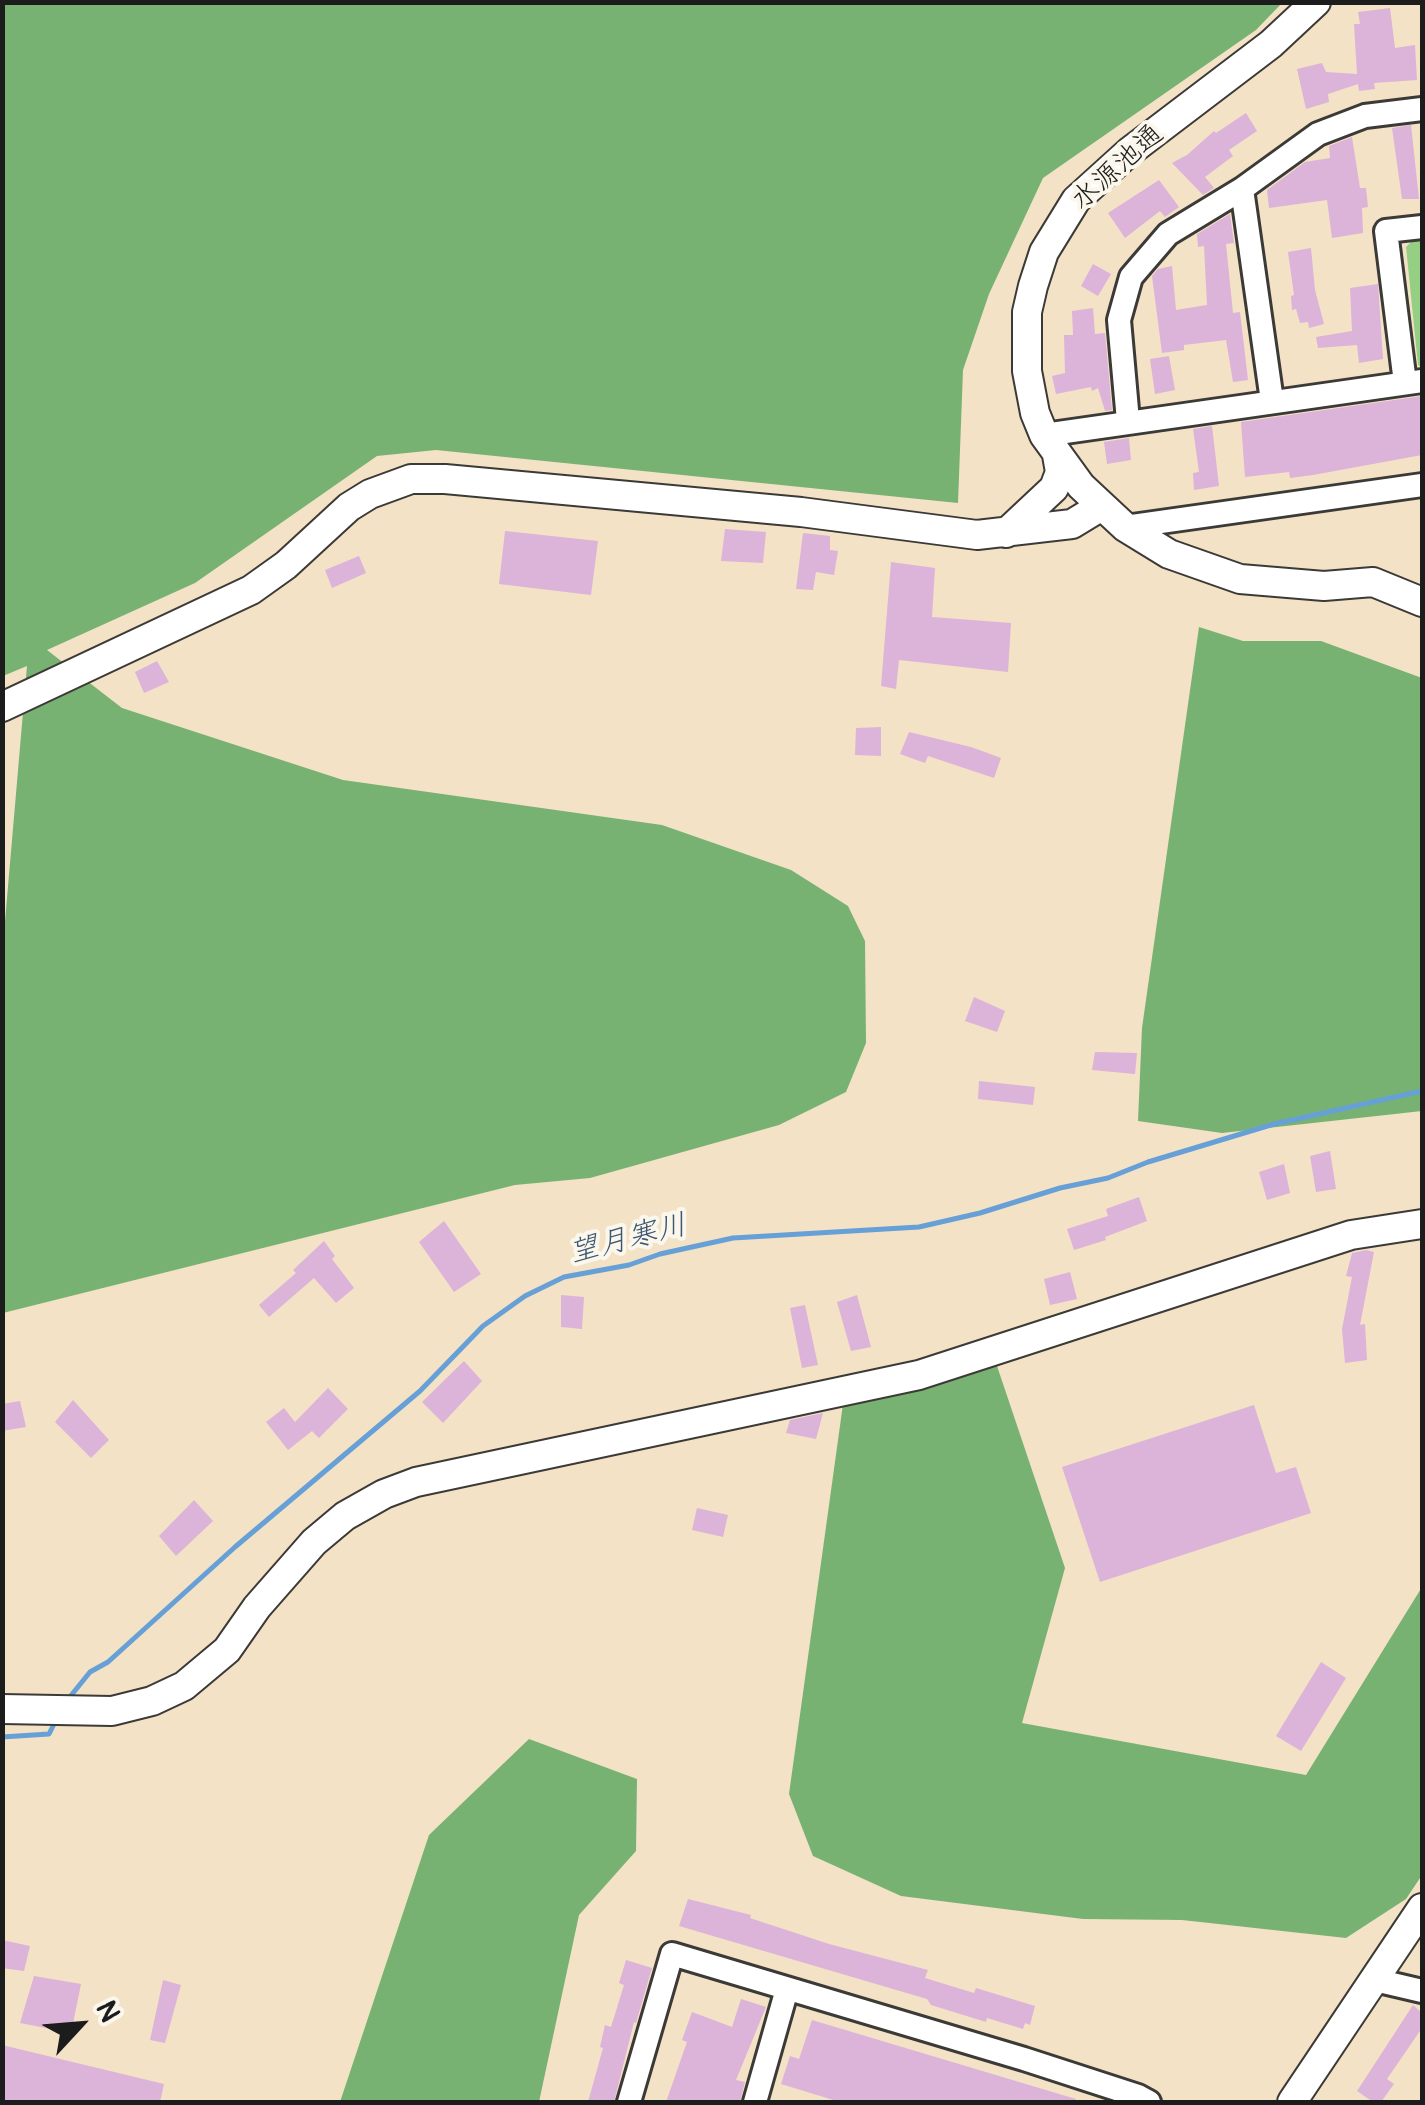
<!DOCTYPE html>
<html>
<head>
<meta charset="utf-8">
<style>
  body { margin:0 }
  #map { position:relative; width:1425px; height:2105px; overflow:hidden; background:#f3e2c6; font-family:Pangolin,sans-serif }
  canvas { display:block }
  .frame { position:absolute; inset:0; border:5px solid #1c1c1c; pointer-events:none }
  .north { position:absolute; left:30px; top:1975px; width:100px; height:100px; -webkit-text-stroke:8px #fbf7ec; paint-order:stroke; rotate:64deg; font-size:28px; font-weight:700; line-height:40px; text-align:center; color:#1c1c1c }
  .north::after { content:''; display:block; margin:auto; width:35px; height:45px; background:#1c1c1c; clip-path:polygon(50% 0,100% 100%,50% 72%,0 100%) }
</style>
</head>
<body>
<div id="map">
<canvas width="1425" height="2105"></canvas>
<div class="frame"></div>
<div class="north">N</div>
</div>
<script>
const c = document.querySelector('canvas').getContext('2d');
c.lineJoin = 'round';
function fillPath(path, color) { c.fillStyle = color; c.fill(path, 'evenodd'); }
const poly = rows => new Path2D(rows.map(r => 'M' + r).join(''));
function strokePath(path, color, width, dash) { c.strokeStyle = color; c.lineWidth = width; c.lineCap = dash ? 'butt' : 'round'; c.setLineDash(dash || []); c.stroke(path); }
function drawText(font, color, halo, rows, align = 'center') {
  c.font = font + ' Pangolin,"Klee One",sans-serif'; c.lineWidth = 8; c.setLineDash([]); c.textBaseline = 'middle'; c.strokeStyle = halo; c.fillStyle = color; for (const [text, x, y, turn = 0] of rows) {
    c.save(); c.translate(x, y); c.rotate((+turn || 0) * Math.PI / 180); c.textAlign = isNaN(turn) ? turn : align; if (halo) c.strokeText(text, 0, 0); c.fillText(text, 0, 0); c.restore();
  }
}
const green = poly([
  [1422,240,1422,368,1418,365,1406,247,1412,241]
]);
const forest = poly([
  [3,3,1282,3,1256,30,1043,178,989,294,963,370,958,503,436,450,377,456,195,583,47,650,122,708,343,780,662,825,791,870,848,906,865,941,866,1043,846,1092,779,1125,590,1178,515,1185,3,1313,2,956,27,666,3,676],
  [1199,627,1243,641,1321,641,1422,678,1422,1111,1222,1133,1138,1121,1142,1028],
  [996,1363,1065,1568,1022,1723,1306,1775,1422,1587,1422,1875,1406,1899,1346,1938,1182,1920,1083,1919,901,1896,813,1856,789,1794,843,1404],
  [529,1739,637,1779,636,1851,579,1915,539,2102,340,2102,429,1835]
]);
const stream = poly([
  [69,1698,90,1672,108,1662,235,1547,420,1391,483,1326,525,1296,564,1277,629,1265,660,1254,733,1238,919,1227,980,1213,1060,1188,1108,1178,1148,1162,1274,1124,1422,1091],
  [2,1737,49,1734,56,1720]
]);
const building = poly([
  [1390,8,1395,48,1415,45,1417,80,1374,83,1375,89,1359,91,1358,84,1328,94,1329,102,1306,109,1297,69,1322,63,1326,72,1357,74,1354,24,1360,24,1358,12],
  [1246,113,1257,131,1229,150,1233,156,1205,177,1214,188,1203,195,1172,163,1187,155,1214,131,1216,133],
  [1411,125,1419,199,1402,199,1392,128],
  [1352,137,1360,188,1366,188,1368,207,1362,208,1363,233,1332,238,1327,200,1269,208,1267,190,1305,162,1330,158,1329,146],
  [1159,180,1179,207,1165,217,1160,211,1125,238,1108,213],
  [1230,214,1234,243,1226,244,1233,313,1240,312,1248,380,1233,382,1226,340,1184,345,1184,350,1162,353,1152,276,1158,269,1172,266,1176,310,1207,305,1204,246,1198,247,1197,234],
  [1311,248,1315,290,1324,324,1309,328,1308,322,1300,323,1296,309,1292,310,1291,296,1294,295,1288,252],
  [1093,264,1111,274,1098,296,1081,286],
  [1378,284,1383,359,1359,363,1357,345,1318,348,1316,337,1352,331,1350,288],
  [1093,308,1095,334,1105,333,1112,410,1105,411,1098,388,1092,391,1091,387,1056,394,1052,376,1065,373,1064,335,1073,335,1072,311],
  [1169,356,1175,390,1155,394,1150,359],
  [1422,396,1422,455,1313,475,1290,478,1289,472,1245,477,1241,422],
  [1212,426,1219,486,1194,490,1193,473,1199,472,1193,429],
  [1129,438,1131,460,1107,464,1104,442],
  [725,529,766,532,763,563,721,561],
  [505,531,598,541,591,595,499,584],
  [803,533,830,536,830,550,838,551,834,575,816,572,813,590,796,589],
  [359,556,366,573,332,588,325,570],
  [891,562,935,568,932,617,1011,623,1008,672,899,660,896,689,881,686],
  [157,661,169,682,144,693,135,672],
  [881,727,881,756,855,755,856,728],
  [909,732,971,747,1001,758,994,778,928,756,925,763,900,754],
  [974,997,1005,1011,997,1032,965,1021],
  [1095,1052,1137,1053,1135,1074,1092,1070],
  [979,1081,1035,1087,1033,1105,978,1099],
  [1330,1151,1336,1189,1316,1192,1310,1156],
  [1284,1164,1290,1193,1267,1200,1259,1172],
  [1139,1197,1147,1221,1105,1237,1106,1240,1074,1250,1067,1229,1108,1216,1106,1209],
  [444,1221,481,1274,454,1292,419,1242],
  [324,1241,335,1256,332,1259,354,1288,336,1303,314,1278,269,1317,259,1305,296,1273,293,1270],
  [1366,1250,1374,1252,1360,1325,1365,1324,1367,1360,1345,1363,1342,1329,1352,1277,1346,1276,1352,1253],
  [1070,1272,1077,1299,1050,1305,1044,1279],
  [561,1295,584,1297,582,1329,561,1327],
  [857,1295,871,1347,851,1351,837,1302],
  [805,1305,818,1365,802,1368,790,1308],
  [464,1361,482,1381,443,1423,422,1402],
  [328,1388,348,1409,319,1438,312,1431,288,1450,266,1422,284,1408,295,1422],
  [73,1400,109,1440,91,1458,55,1422],
  [20,1401,26,1427,2,1431,2,1404],
  [1254,1405,1276,1473,1296,1467,1311,1513,1100,1582,1062,1467],
  [823,1413,816,1439,786,1433,790,1420],
  [194,1500,213,1521,176,1556,159,1536],
  [697,1508,728,1515,723,1537,692,1530],
  [1321,1662,1346,1678,1301,1751,1276,1736],
  [688,1899,751,1915,750,1918,829,1944,928,1970,925,1978,974,1993,976,1988,1035,2006,1030,2025,1025,2023,1023,2029,987,2018,986,2022,931,2005,927,1999,679,1926],
  [2,1940,30,1946,24,1971,2,1968],
  [626,1960,652,1968,636,2023,634,2022,614,2102,588,2102,603,2048,600,2047,605,2025,611,2027,624,1985,619,1983],
  [34,1976,81,1984,71,2033,20,2023],
  [163,1980,181,1985,165,2043,150,2040],
  [741,1999,766,2007,736,2080,745,2082,740,2102,666,2102,687,2042,682,2040,692,2012,732,2027],
  [1413,2005,1422,2013,1422,2028,1387,2079,1394,2084,1381,2102,1373,2102,1357,2091],
  [812,2020,1076,2099,1075,2102,840,2102,781,2084,790,2056,799,2059],
  [2,2045,164,2084,160,2102,2,2102]
]);
const minor = poly([
  [1242,189,1272,401],
  [1405,383,1386,231,1422,227],
  [1128,421,1119,320,1131,277,1168,234,1242,189,1318,134,1365,116,1422,109],
  [1044,435,1422,381],
  [1125,527,1422,485],
  [1375,1980,1422,1991],
  [629,2102,672,1954,1024,2059,1138,2096,1149,2102],
  [755,2102,787,1989]
]);
const tertiary = poly([
  [1316,2,1271,44,1129,152,1076,200,1044,252,1033,286,1027,312,1027,371,1035,413,1044,435,1081,486,1125,527,1169,554,1240,579,1324,586,1373,582,1422,602],
  [1006,533,1054,488,1060,472,1057,455],
  [2,707,251,590,286,565,349,507,370,494,411,479,445,479,801,512,977,535,1072,524,1100,507],
  [2,1709,112,1711,152,1701,184,1686,227,1650,257,1607,314,1542,345,1516,384,1494,416,1482,919,1375,1351,1235,1422,1224],
  [1292,2102,1422,1908]
]);
const streetNames = [
  ["水源池通",1118,168,-42]
];
const waterNames = [
  ["望月寒川",628,1240,-14]
];
fillPath(green, '#95cf84');
fillPath(forest, '#78b272');
strokePath(stream, '#66a0d6', 5);
fillPath(building, '#dcb3d9');
strokePath(minor, '#3c3a36', 28);
strokePath(tertiary, '#3c3a36', 32);
strokePath(minor, '#fff', 22);
strokePath(tertiary, '#fff', 28);
drawText('28px', '#1c1c1c', '#fbf7ec', streetNames);
drawText('italic 30px', '#3d5770', '#fbf7ec', waterNames);
</script>
</body>
</html>
